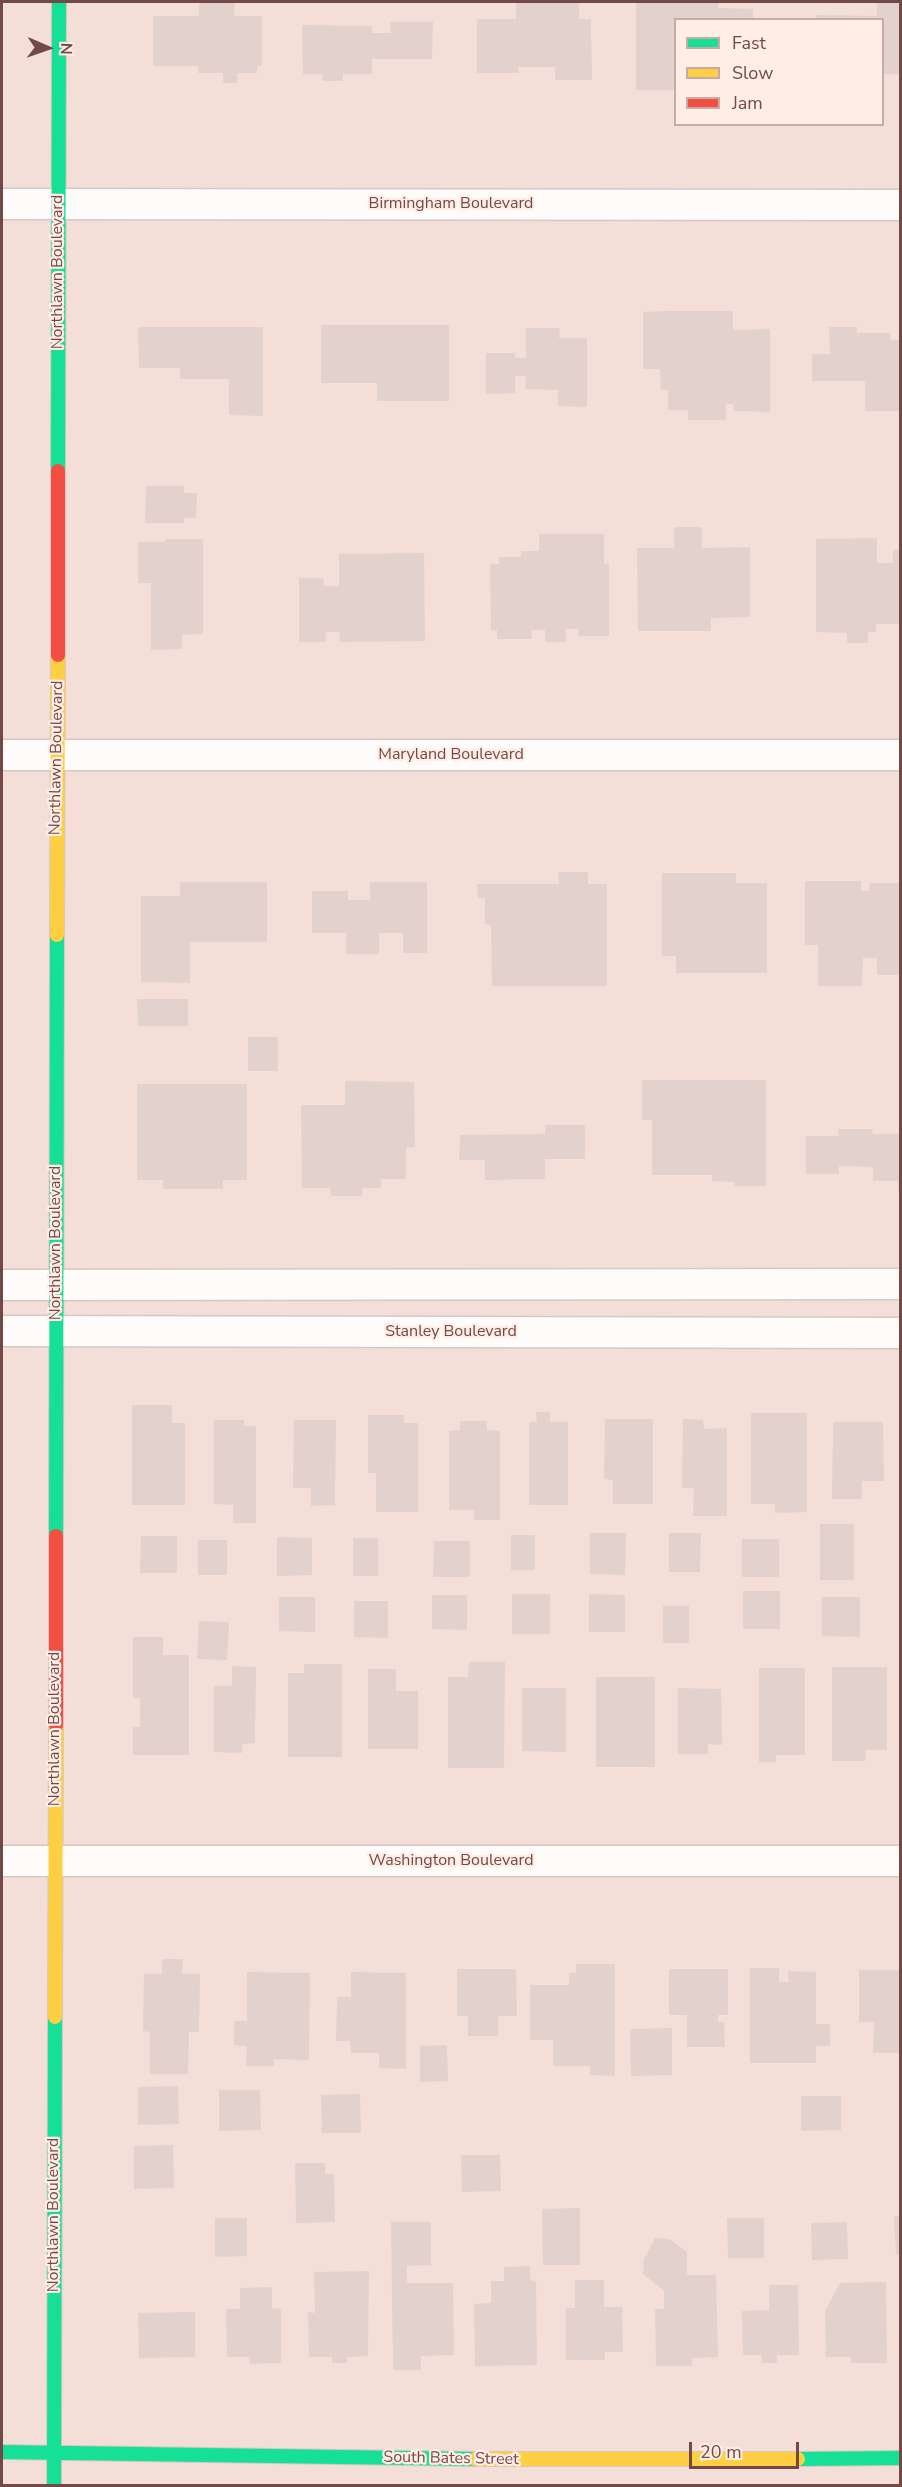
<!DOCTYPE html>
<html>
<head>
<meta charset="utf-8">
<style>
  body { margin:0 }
  #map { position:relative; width:902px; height:2487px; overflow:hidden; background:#f6ebe5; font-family:"Nunito Sans",sans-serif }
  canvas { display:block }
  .frame { position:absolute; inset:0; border:3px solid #734947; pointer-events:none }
  .legend { position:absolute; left:674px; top:18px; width:210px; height:108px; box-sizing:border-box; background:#ffede6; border:2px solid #c7aba6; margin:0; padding:8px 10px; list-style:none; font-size:18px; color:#734947 }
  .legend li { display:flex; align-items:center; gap:12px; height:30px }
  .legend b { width:30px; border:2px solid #c7aba6 }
  .north { position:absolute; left:18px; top:18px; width:60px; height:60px; -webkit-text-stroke:4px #ffede6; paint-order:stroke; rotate:92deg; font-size:16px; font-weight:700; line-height:24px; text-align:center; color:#734947 }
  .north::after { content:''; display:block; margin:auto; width:21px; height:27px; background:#734947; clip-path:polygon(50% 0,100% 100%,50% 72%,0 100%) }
  .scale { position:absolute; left:689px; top:2442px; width:110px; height:27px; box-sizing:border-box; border:3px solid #734947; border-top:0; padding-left:8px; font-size:18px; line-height:21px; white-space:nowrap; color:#734947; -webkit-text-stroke:4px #ffede6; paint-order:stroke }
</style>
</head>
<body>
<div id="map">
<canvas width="902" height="2487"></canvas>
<div class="frame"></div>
<ul class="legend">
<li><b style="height:8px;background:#16e098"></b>Fast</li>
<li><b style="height:8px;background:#ffcf43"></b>Slow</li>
<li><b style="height:8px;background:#f24e42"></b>Jam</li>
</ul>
<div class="north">N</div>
<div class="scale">20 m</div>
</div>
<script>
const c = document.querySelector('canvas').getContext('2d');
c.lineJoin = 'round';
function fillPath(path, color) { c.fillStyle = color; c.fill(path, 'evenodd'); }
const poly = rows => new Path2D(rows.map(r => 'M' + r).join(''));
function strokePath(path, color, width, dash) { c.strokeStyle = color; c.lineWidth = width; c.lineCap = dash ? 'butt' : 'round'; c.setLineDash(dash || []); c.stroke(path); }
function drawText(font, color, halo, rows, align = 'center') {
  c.font = font + ' "Nunito Sans",sans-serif'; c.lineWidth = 4.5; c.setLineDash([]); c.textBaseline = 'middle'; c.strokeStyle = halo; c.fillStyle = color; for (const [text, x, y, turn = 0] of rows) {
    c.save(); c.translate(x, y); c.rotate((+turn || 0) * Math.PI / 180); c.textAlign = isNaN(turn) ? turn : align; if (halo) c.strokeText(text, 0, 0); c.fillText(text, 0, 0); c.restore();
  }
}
const residential = poly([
  [2,2,900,2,900,2485,2,2485],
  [676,20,882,20,882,124,676,124]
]);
const building = poly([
  [199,2,235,2,234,16,262,16,262,66,257,66,257,73,237,73,238,83,223,83,223,73,198,73,198,66,153,66,153,16,199,16],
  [516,2,579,2,579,19,591,19,592,80,555,80,555,67,518,67,519,73,477,73,477,19,516,19],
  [636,2,719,2,718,8,753,9,753,20,676,20,676,90,636,90],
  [877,2,900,2,900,74,882,74,882,20,816,20,816,15,877,16],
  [390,22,433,22,432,59,372,59,372,74,343,74,343,81,323,81,322,74,303,74,302,25,372,26,372,33,391,33],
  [668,311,733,311,733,330,770,329,770,412,734,411,733,404,726,404,726,420,688,420,688,410,668,410,668,390,661,390,660,369,643,369,643,312],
  [321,325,449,325,449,401,377,401,377,383,321,383],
  [138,327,263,327,263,416,229,415,229,379,180,379,180,368,139,368],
  [829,327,857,327,857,333,890,333,890,340,900,340,900,411,865,411,865,381,812,381,812,354,830,354],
  [526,328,560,328,559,338,587,338,587,407,558,406,558,390,525,389,526,376,515,376,515,393,486,394,486,353,515,353,515,358,526,358],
  [146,486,184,486,184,493,197,493,196,518,184,518,184,523,145,523],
  [674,527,702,527,702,548,750,547,750,617,711,618,711,631,638,631,637,548,674,548],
  [539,534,604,534,604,564,609,563,609,636,578,636,578,629,566,629,566,642,545,642,545,630,531,630,532,639,497,639,497,630,491,630,490,564,499,564,499,557,521,557,521,551,539,551],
  [877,538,877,563,893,563,893,550,900,550,900,624,876,624,876,632,868,632,868,643,847,643,847,633,816,632,816,539],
  [165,539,203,539,203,634,182,635,182,649,151,650,151,583,138,583,138,542,165,542],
  [424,553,425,641,340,642,339,632,326,632,325,642,299,642,299,578,323,578,324,586,339,586,339,554],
  [558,872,588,872,588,884,607,884,607,986,492,986,491,925,485,924,485,898,478,898,477,884,559,884],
  [662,873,736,873,736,883,767,883,767,973,676,973,676,956,662,956],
  [805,881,861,881,861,891,869,891,870,883,900,883,900,975,877,975,877,958,863,958,862,986,818,986,818,945,805,945],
  [180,882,267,882,267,942,190,942,190,983,141,982,141,896,180,896],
  [370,882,427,882,427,953,403,953,403,933,379,933,379,954,346,954,346,933,312,933,312,891,348,891,348,900,370,900],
  [137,999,188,999,188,1026,138,1026],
  [248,1037,278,1037,278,1071,248,1071],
  [642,1080,766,1080,766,1186,735,1186,734,1182,712,1181,712,1175,652,1175,652,1120,642,1120],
  [345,1081,414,1082,415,1147,406,1148,406,1179,381,1179,381,1188,362,1188,362,1196,331,1196,330,1188,302,1188,301,1105,345,1105],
  [137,1084,247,1084,247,1180,223,1180,223,1189,163,1189,163,1180,137,1180],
  [545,1125,585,1125,585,1159,545,1159,545,1179,485,1180,485,1160,459,1160,460,1135,545,1134],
  [838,1129,873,1129,872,1134,900,1134,900,1190,898,1190,898,1181,873,1181,873,1167,839,1166,839,1174,806,1174,806,1136,839,1136],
  [132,1405,172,1405,172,1423,185,1423,185,1505,132,1505],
  [536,1412,550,1412,550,1422,568,1422,568,1505,529,1505,529,1422,537,1422],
  [751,1413,807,1413,807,1512,775,1513,775,1504,751,1504],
  [368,1415,404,1415,404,1423,418,1423,418,1512,376,1512,376,1473,368,1473],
  [605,1419,653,1419,653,1504,613,1504,613,1480,604,1479],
  [683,1419,703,1420,704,1429,727,1428,727,1516,693,1516,694,1488,682,1488],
  [214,1420,244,1420,244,1426,256,1426,256,1523,233,1523,233,1505,214,1504],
  [294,1420,336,1420,335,1505,311,1506,311,1488,293,1488],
  [460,1421,487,1421,487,1430,500,1431,500,1520,474,1520,474,1510,449,1510,449,1431,460,1430],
  [833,1422,883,1422,884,1481,862,1481,862,1499,832,1499],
  [820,1524,854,1524,854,1580,820,1580],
  [590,1533,626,1533,625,1575,590,1574],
  [669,1533,701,1533,700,1572,669,1572],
  [511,1535,535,1535,535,1570,511,1570],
  [141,1536,177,1536,177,1573,140,1573],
  [277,1537,312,1538,312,1575,277,1576],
  [353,1538,378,1538,378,1576,353,1576],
  [742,1539,779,1539,779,1577,742,1577],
  [198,1540,227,1540,227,1575,198,1575],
  [434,1541,470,1541,470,1577,433,1577],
  [743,1591,780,1591,780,1629,743,1629],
  [512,1594,550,1594,550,1634,512,1634],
  [589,1594,625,1595,625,1632,589,1632],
  [432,1595,467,1595,467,1630,432,1629],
  [279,1597,315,1597,315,1632,279,1631],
  [822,1597,860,1597,860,1637,822,1636],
  [354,1601,388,1601,388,1638,354,1637],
  [663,1606,689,1606,689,1643,663,1643],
  [199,1621,229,1622,227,1660,197,1659],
  [133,1637,163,1637,163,1655,189,1655,189,1755,133,1755,133,1727,140,1727,140,1698,133,1698],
  [469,1662,505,1662,504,1768,448,1768,448,1677,468,1677],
  [304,1664,342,1664,342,1757,288,1757,288,1673,304,1673],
  [232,1666,256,1667,255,1743,242,1744,242,1753,214,1752,214,1686,232,1686],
  [832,1667,887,1667,887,1750,866,1750,865,1761,832,1761],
  [759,1668,805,1668,805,1755,776,1755,776,1762,759,1762],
  [368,1669,396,1669,396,1691,418,1691,418,1749,368,1749],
  [596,1677,655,1677,655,1767,596,1767],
  [522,1688,566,1688,566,1752,522,1751],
  [678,1688,721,1689,722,1745,708,1744,708,1754,678,1754],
  [162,1959,183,1959,182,1974,200,1974,199,2032,189,2032,188,2074,150,2074,150,2032,143,2031,144,1974,162,1974],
  [576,1964,615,1964,615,2076,590,2075,590,2066,553,2066,553,2040,530,2040,530,1985,569,1985,569,1973,576,1973],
  [750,1968,779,1968,779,1982,789,1982,788,1971,816,1972,816,2024,830,2024,830,2046,816,2046,816,2063,750,2063],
  [457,1969,516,1969,517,2016,498,2016,498,2036,468,2036,468,2016,457,2016],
  [669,1969,728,1969,728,2015,718,2015,718,2022,724,2022,725,2047,687,2047,687,2015,669,2015],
  [859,1970,900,1970,900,2053,873,2053,874,2022,859,2022],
  [247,1972,310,1973,309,2060,274,2059,274,2066,246,2066,247,2046,234,2045,234,2021,247,2021],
  [351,1972,406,1973,406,2069,379,2068,379,2053,351,2053,350,2041,336,2041,337,1997,351,1997],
  [672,2028,672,2075,631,2076,630,2029],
  [447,2045,448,2081,420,2082,420,2046],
  [178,2086,179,2124,138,2125,138,2087],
  [219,2090,260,2090,261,2130,219,2131],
  [360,2094,361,2133,322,2133,321,2095],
  [801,2096,841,2096,841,2130,801,2131],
  [173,2145,174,2188,134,2189,134,2146],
  [461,2155,500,2155,501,2191,462,2192],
  [295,2163,325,2163,325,2174,334,2174,335,2222,296,2223],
  [580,2208,580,2265,543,2265,542,2209],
  [894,2216,900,2216,900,2255,896,2255],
  [215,2218,247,2218,247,2256,215,2257],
  [727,2218,764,2218,764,2258,728,2258],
  [391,2222,431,2222,431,2265,407,2266,407,2283,453,2283,454,2355,421,2356,421,2370,393,2370],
  [847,2222,848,2259,812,2260,811,2223],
  [655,2238,669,2239,687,2252,687,2275,716,2275,718,2357,692,2358,692,2366,656,2366,655,2309,664,2309,664,2291,643,2274,644,2259],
  [530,2266,530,2280,536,2281,537,2365,475,2366,474,2304,491,2303,491,2281,504,2281,504,2267],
  [369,2271,368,2356,347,2357,347,2363,332,2363,332,2357,309,2357,308,2312,315,2313,314,2272],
  [575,2280,604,2280,604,2307,622,2307,623,2352,605,2352,605,2360,566,2360,566,2308,575,2308],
  [886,2282,887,2363,851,2363,851,2357,826,2357,825,2311,840,2283],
  [769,2285,798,2285,799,2355,777,2355,777,2363,762,2363,761,2355,743,2355,742,2311,769,2310],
  [272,2287,272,2308,281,2309,281,2363,250,2364,249,2357,227,2357,226,2309,240,2309,240,2288],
  [195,2312,195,2357,139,2358,138,2313]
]);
const street = poly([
  [2,204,900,205],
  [2,755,900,755],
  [2,1285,900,1284],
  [2,1331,900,1333],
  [2,1861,900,1861]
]);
const fast = poly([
  [58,471,59,2],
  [56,1536,57,935],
  [2,2452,475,2459],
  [798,2459,900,2458],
  [54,2486,55,2017]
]);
const slow = poly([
  [57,935,58,655],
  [55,2017,56,1725],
  [475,2459,798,2459]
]);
const jam = poly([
  [58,655,58,471],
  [56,1725,56,1536]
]);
const streetNames = [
  ["Birmingham Boulevard",451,204],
  ["Northlawn Boulevard",58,272,-90],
  ["Maryland Boulevard",451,755],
  ["Northlawn Boulevard",57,758,-89],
  ["Northlawn Boulevard",56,1243,-90],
  ["Stanley Boulevard",451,1332],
  ["Northlawn Boulevard",55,1729,-90],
  ["Washington Boulevard",451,1861],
  ["Northlawn Boulevard",54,2215,-90],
  ["South Bates Street",451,2459,1]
];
fillPath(residential, '#f3dfd7');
fillPath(building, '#e2d1cd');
strokePath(street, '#d7c7c4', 33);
strokePath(fast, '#d6c6c2', 16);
strokePath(slow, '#d6c6c2', 16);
strokePath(jam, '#d6c6c2', 16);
strokePath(street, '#fefcfb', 30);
strokePath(fast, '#16e098', 14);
strokePath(slow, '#ffcf43', 14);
strokePath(jam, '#f24e42', 14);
drawText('16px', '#734947', '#ffede6', streetNames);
</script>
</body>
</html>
